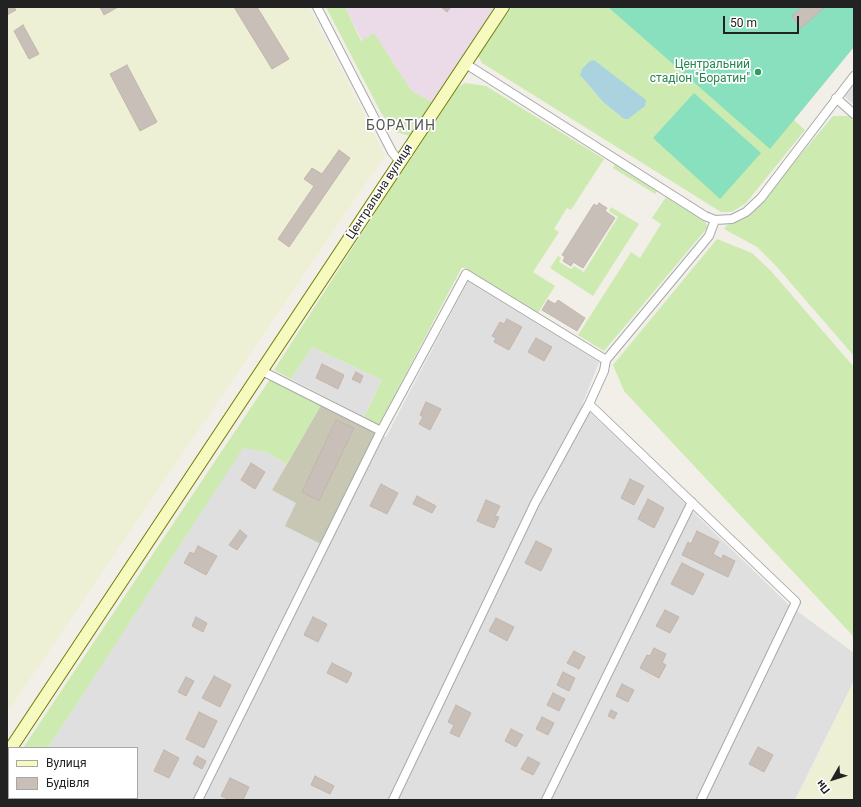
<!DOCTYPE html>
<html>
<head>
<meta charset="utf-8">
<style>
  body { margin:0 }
  #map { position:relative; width:861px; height:807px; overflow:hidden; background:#f2efe9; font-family:Roboto,sans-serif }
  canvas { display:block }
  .frame { position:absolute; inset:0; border:8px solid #222; pointer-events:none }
  .legend { position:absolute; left:8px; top:747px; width:130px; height:52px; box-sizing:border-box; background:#fff; border:1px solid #a7a7a7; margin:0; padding:5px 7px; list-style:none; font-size:12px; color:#222 }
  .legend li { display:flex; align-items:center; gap:8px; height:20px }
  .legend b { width:20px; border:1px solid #a7a7a7 }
  .north { position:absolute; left:813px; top:759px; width:40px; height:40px; -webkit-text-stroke:3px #fff; paint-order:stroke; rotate:231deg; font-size:11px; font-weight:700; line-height:16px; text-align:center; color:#222 }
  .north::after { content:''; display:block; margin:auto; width:14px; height:18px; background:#222; clip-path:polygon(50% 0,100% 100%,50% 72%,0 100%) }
  .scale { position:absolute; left:723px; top:16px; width:76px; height:18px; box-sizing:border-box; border:2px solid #222; border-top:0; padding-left:5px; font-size:12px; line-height:14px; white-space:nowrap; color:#222; -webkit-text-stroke:3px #fff; paint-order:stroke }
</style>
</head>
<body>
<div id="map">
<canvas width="861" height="807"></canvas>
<div class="frame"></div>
<ul class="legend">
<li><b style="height:5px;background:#f7fabf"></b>Вулиця</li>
<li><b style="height:11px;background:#c7bfb8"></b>Будівля</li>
</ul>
<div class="north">Пн</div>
<div class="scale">50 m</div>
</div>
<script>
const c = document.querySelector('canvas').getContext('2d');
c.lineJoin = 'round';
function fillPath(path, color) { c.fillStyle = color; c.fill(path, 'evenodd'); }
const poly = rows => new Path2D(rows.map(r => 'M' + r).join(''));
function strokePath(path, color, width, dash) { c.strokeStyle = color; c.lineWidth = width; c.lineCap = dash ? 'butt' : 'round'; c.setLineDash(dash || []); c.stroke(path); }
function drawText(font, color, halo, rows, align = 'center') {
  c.font = font + ' Roboto,sans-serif'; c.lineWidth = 3.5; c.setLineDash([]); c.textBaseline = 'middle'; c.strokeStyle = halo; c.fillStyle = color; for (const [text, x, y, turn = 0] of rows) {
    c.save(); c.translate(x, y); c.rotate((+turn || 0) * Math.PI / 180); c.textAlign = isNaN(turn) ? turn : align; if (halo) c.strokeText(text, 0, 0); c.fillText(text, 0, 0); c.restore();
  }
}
const residential = poly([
  [854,84,854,105,844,96],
  [468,281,599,362,582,405,686,504,541,800,14,800,15,798,137,798,137,748,48,748,243,447,266,452,287,464,272,490,376,433,386,437],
  [312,347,382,380,364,417,291,379],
  [692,511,789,605,854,653,854,681,795,800,551,800]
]);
const industrial = poly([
  [345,7,496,7,432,102,412,91,374,33,362,41]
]);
const construction = poly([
  [321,405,376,433,321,544,285,526,296,503,272,490]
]);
const farmland = poly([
  [7,7,309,7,385,155,7,713],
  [854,681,854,800,795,800,812,767]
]);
const grass = poly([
  [326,7,345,7,361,41,374,33,412,91,432,102,410,136,396,132,381,113],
  [512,7,638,7,842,61,794,120,805,130,746,203,732,212,721,212,482,63,478,56],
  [580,75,624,119,603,102],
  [465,83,486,86,604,159,571,210,567,208,554,229,559,232,533,272,555,286,538,313,462,267,379,425,364,417,382,380,312,347,291,379,274,370,375,213,457,88],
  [833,116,849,116,854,121,854,356,776,266,757,247,724,229,727,225,740,221,752,213],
  [615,164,657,191,655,194,613,168],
  [666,197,705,222,708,227,604,351,578,335,631,252,640,258,661,224,652,218],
  [611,207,639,224,593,296,550,268,558,256,561,258,559,262,571,269,574,266,584,272,618,217,609,211],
  [717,239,752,253,771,271,854,367,854,637,624,391,613,365],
  [270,379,321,405,287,464,266,452,243,448,48,748,23,748],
  [9,770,9,798,15,798,14,800,7,800,7,774]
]);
const pitch = poly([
  [608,7,854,7,854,47,770,149],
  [694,93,761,153,720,199,653,138]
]);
const water = poly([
  [594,60,646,100,645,106,628,119,624,119,603,102,580,75,582,69,590,61]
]);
const building = poly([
  [7,7,14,7,16,10,7,15,7,7],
  [100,7,118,7,104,15,100,7],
  [234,7,257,7,289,59,272,69,234,7],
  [441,7,451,7,447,12,441,7],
  [802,7,825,7,801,28,792,16,802,7],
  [23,25,39,54,29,59,14,31,23,25],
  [127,65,157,122,140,131,110,74,127,65],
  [339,150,350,158,289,247,278,239,314,186,304,179,312,168,322,174,339,150],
  [599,203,607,208,605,211,615,218,583,268,573,262,571,266,563,261,565,257,562,255,594,204,597,206,599,203],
  [548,300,555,304,558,300,585,318,577,331,542,310,548,300],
  [507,319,522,327,509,350,494,342,496,338,492,336,500,322,504,324,507,319],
  [536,338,552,347,544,361,528,352,536,338],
  [322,364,344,375,338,389,316,378,322,364],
  [356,372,363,376,360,383,352,379,356,372],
  [426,402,441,409,430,430,419,424,423,417,420,415,426,402],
  [336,420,354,428,319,501,302,492,336,420],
  [251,463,265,472,255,489,241,480,251,463],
  [630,479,644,486,634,505,621,498,630,479],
  [381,484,398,493,387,514,370,506,381,484],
  [417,496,436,506,432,513,413,504,417,496],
  [648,499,664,508,654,528,638,519,648,499],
  [486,500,500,506,495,516,499,517,494,528,477,521,486,500],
  [240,530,247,536,237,550,229,545,240,530],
  [697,531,719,542,713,554,722,559,723,555,735,561,728,577,682,555,688,542,691,544,697,531],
  [536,541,552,549,541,571,525,563,536,541],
  [198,546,217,556,206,575,184,563,190,552,194,554,198,546],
  [682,563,704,574,693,595,671,584,682,563],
  [665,610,679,617,670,633,656,626,665,610],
  [196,617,207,623,203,632,192,626,196,617],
  [313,617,327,624,318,642,304,635,313,617],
  [496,618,514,627,507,641,489,631,496,618],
  [654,648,666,654,662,663,666,665,659,678,640,668,647,655,650,656,654,648],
  [574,651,585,657,579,669,567,663,574,651],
  [332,663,352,673,347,683,327,673,332,663],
  [563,672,575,678,569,691,557,685,563,672],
  [214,676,231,685,220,707,202,698,214,676],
  [186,677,194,681,186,696,178,692,186,677],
  [622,684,634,690,628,702,616,696,622,684],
  [553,693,565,699,559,711,547,705,553,693],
  [456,705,471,713,459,737,450,733,454,725,448,722,456,705],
  [611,710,617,713,614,719,608,716,611,710],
  [199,712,217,721,204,748,186,739,199,712],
  [542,717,554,723,548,735,536,729,542,717],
  [511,729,523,735,516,747,505,741,511,729],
  [758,747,773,755,764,772,749,764,758,747],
  [164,750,179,758,169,778,154,771,164,750],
  [197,756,206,761,202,769,193,764,197,756],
  [528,757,540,763,533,775,521,769,528,757],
  [315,776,334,786,330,794,311,785,315,776],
  [230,778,249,787,243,800,230,800,221,796,230,778]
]);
const street = poly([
  [317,7,392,152,400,162],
  [466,64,705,216,715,220,732,219,746,212,761,198,854,76],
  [836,98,854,114],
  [606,360,709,236,715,220],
  [381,431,466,274,606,360,604,371,589,404,796,602,701,800],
  [198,800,381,431,262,371],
  [393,800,535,503,589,404],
  [546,800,692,502]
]);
const secondary = poly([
  [11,748,503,7]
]);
const markers = [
  [758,72,4,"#2e9e5b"]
];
const leisureNames = [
  ["Центральний",750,65],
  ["стадіон \"Боратин\"",750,79]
];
const streetNames = [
  ["Центральна вулиця",380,192,-57]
];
const quarterNames = [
  ["БОРАТИН",401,126]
];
fillPath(residential, '#e0dfdf');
fillPath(industrial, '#ebdbe8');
fillPath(construction, '#c7c7b4');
fillPath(farmland, '#eef0d5');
fillPath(grass, '#cdebb0');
fillPath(pitch, '#88e0be');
fillPath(water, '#aad3df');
fillPath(building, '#c7bfb8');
strokePath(building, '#c4b6ab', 1);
strokePath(street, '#a9a9a9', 10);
strokePath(secondary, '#707d05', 14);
strokePath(street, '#fff', 8);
strokePath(secondary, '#f7fabf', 12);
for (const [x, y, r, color] of markers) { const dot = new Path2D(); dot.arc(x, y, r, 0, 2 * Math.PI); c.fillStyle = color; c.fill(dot); strokePath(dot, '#fff', 1.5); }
drawText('12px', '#27864d', '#fff', leisureNames, 'right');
drawText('12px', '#222', '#fff', streetNames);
c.letterSpacing = '1px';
drawText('14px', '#555', '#fff', quarterNames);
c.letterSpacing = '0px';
</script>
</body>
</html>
